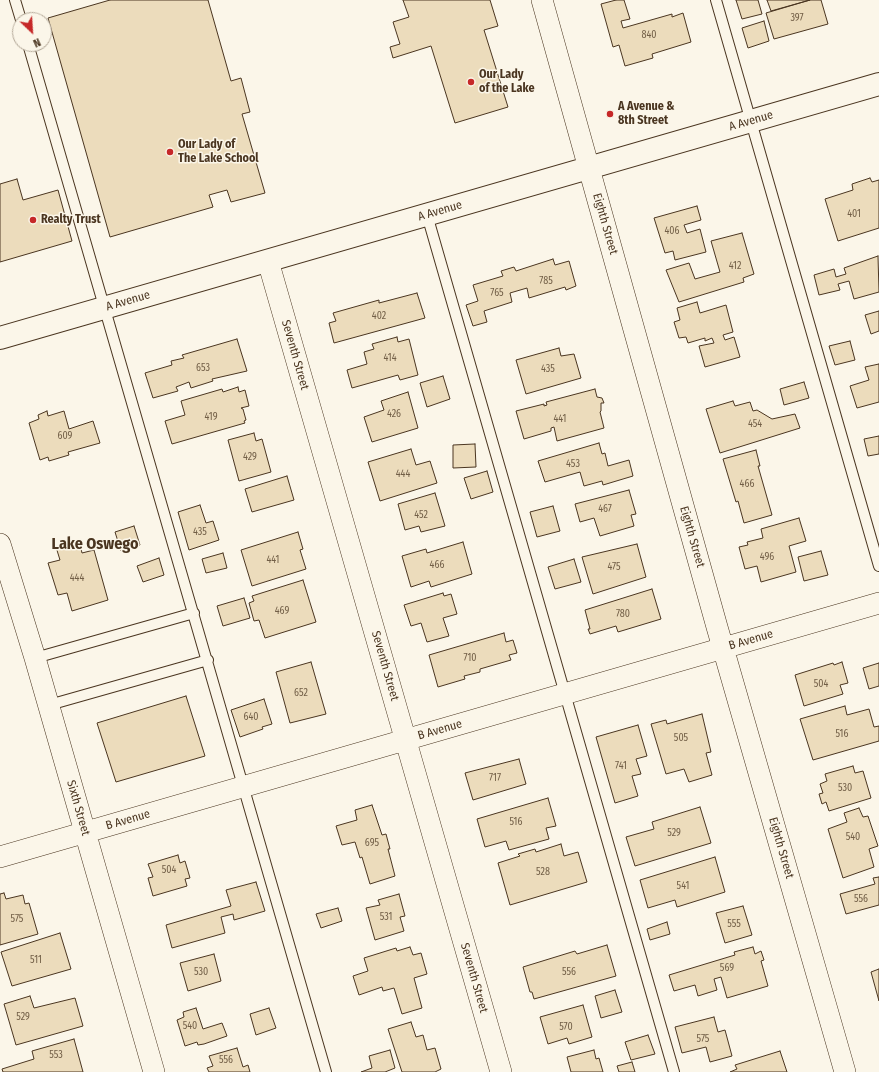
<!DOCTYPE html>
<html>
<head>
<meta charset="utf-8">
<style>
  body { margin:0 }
  #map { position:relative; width:879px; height:1072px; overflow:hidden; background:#fbf6e9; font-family:"Fira Sans Condensed",sans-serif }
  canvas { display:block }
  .north { position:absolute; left:12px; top:12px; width:40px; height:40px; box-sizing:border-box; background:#fbf6e9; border:1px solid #b4a999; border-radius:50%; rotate:155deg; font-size:11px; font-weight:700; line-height:16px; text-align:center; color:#4a3520 }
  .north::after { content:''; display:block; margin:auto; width:14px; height:18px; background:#c62828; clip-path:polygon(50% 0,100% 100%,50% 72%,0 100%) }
</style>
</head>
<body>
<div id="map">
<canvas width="879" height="1072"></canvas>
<div class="north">N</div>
</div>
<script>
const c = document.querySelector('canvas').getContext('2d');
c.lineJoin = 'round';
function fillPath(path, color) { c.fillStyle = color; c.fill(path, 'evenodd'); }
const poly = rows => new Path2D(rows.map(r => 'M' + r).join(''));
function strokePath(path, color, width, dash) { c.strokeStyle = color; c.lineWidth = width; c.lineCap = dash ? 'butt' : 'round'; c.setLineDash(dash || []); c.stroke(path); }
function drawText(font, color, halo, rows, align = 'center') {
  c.font = font + ' "Fira Sans Condensed",sans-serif'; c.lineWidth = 3; c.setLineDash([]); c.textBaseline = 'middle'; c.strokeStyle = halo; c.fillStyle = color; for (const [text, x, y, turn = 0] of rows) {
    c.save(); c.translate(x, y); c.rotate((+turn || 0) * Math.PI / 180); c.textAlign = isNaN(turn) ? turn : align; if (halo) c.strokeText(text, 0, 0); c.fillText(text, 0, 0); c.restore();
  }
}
const building = poly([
  [110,0,208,0,231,81,241,78,250,112,242,114,265,193,231,202,227,190,209,195,213,207,110,237,48,18,110,0],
  [403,0,490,0,498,26,484,30,508,107,455,123,431,46,393,58,390,47,400,44,393,22,409,17,403,0],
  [616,0,624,0,630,19,621,21,623,28,672,14,672,17,683,13,691,42,652,54,653,58,625,66,619,45,613,47,601,4,616,0],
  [736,0,758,0,762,14,742,19,736,0],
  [767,0,810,0,771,11,767,0],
  [810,0,821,0,828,24,774,39,766,13,810,0],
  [764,21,769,41,748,48,742,28,764,21],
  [870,178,872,182,879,180,879,228,838,241,825,199,853,190,852,184,870,178],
  [17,179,23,200,58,190,72,241,0,262,0,184,17,179],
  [697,206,701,220,684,225,687,233,700,229,706,252,675,260,673,251,665,253,654,218,697,206],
  [742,233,754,274,743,278,744,282,679,302,666,270,689,263,695,279,720,272,711,241,742,233],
  [878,256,879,292,854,299,849,281,838,284,840,290,819,295,814,275,834,269,836,277,846,274,844,268,878,256],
  [553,259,555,265,569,261,576,286,566,290,565,287,529,298,527,288,510,293,512,302,484,311,487,322,473,326,466,305,478,301,473,285,503,276,501,271,514,267,516,271,553,259],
  [417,293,425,318,334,343,329,323,336,321,333,313,379,300,379,303,417,293],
  [697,302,700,313,726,305,733,332,723,335,725,340,734,337,740,357,705,367,699,346,714,343,712,338,705,341,705,338,688,343,686,337,679,338,674,322,680,320,677,308,697,302],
  [879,311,879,331,871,334,865,315,879,311],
  [397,337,398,342,409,339,418,375,400,380,398,375,352,388,347,370,367,364,364,352,374,349,372,344,397,337],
  [237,339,247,371,212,379,213,381,191,388,189,382,176,387,178,391,153,398,145,373,172,365,171,361,184,358,182,355,237,339],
  [850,341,855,360,835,365,829,346,850,341],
  [559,348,561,356,574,354,581,378,526,394,516,360,559,348],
  [879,364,879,402,857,408,850,386,869,380,865,367,879,364],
  [443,376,450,399,427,407,420,383,443,376],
  [804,382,809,398,784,405,780,389,804,382],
  [238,387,239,392,245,390,249,406,241,408,243,409,246,420,244,421,245,423,172,444,165,421,185,415,181,401,222,389,223,392,238,387],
  [595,389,597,397,602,398,604,403,601,403,601,411,600,412,604,428,557,441,554,427,551,428,551,431,524,439,516,411,544,404,544,406,547,405,546,402,595,389],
  [408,392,418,428,372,442,364,417,384,410,381,401,408,392],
  [733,401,735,406,750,402,753,411,757,410,772,419,795,414,800,428,720,453,706,409,733,401],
  [47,411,48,416,64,411,69,429,93,421,100,443,68,452,69,455,49,461,48,457,40,460,29,423,39,419,38,415,47,411],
  [254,433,256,441,262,439,271,472,239,481,228,440,254,433],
  [879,436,879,454,868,456,864,439,879,436],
  [599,443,602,454,605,453,608,466,629,460,633,476,603,485,602,481,584,486,580,472,545,482,538,461,599,443],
  [475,444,476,467,453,468,453,445,475,444],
  [411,449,416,465,430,461,437,483,380,501,368,462,411,449],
  [756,450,760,466,758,466,772,515,744,523,738,501,736,502,723,459,756,450],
  [487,471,493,492,471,499,464,478,487,471],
  [287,476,294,500,252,512,245,489,287,476],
  [629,490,636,514,631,515,634,526,600,536,594,518,580,522,575,504,629,490],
  [435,493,445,526,421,532,419,526,405,530,398,504,435,493],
  [200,505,206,523,213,521,219,540,189,550,178,512,200,505],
  [553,506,560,531,537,537,530,512,553,506],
  [799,518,806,541,789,546,796,572,761,582,757,566,745,569,739,547,748,545,747,542,763,538,761,529,799,518],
  [134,526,140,545,121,551,115,532,134,526],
  [298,532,303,549,300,550,306,569,252,586,241,550,298,532],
  [79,540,82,553,94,550,108,600,72,611,67,593,58,595,48,563,60,560,56,547,79,540],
  [463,542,472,574,431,587,429,581,411,587,402,556,426,549,427,553,463,542],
  [637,544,646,577,593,594,582,557,637,544],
  [821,551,828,575,804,581,798,557,821,551],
  [223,553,227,568,206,573,202,559,223,553],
  [159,558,164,575,143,582,137,566,159,558],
  [574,559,581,582,555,589,548,567,574,559],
  [303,580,316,622,265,638,259,620,254,621,249,603,254,601,252,596,303,580],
  [652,589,661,619,618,632,616,626,590,634,588,629,590,629,585,610,652,589],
  [443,593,444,596,451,594,457,614,443,618,449,636,427,642,421,623,411,626,404,605,443,593],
  [244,598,250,618,223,626,217,606,244,598],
  [504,633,506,642,513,640,517,653,509,655,511,660,480,669,480,672,464,676,465,679,438,687,429,655,504,633],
  [311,662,326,714,290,723,276,672,311,662],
  [842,662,848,683,840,685,843,694,804,706,795,675,833,663,834,665,842,662],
  [879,663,879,686,869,689,863,668,879,663],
  [186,696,205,756,116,782,97,723,186,696],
  [264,699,272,724,262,727,263,729,240,737,231,710,264,699],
  [845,706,847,715,869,709,874,727,879,726,879,741,813,760,800,719,845,706],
  [702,714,711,752,706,753,712,775,689,782,684,769,666,774,651,724,666,720,667,724,702,714],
  [638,725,647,756,636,759,641,774,632,776,638,796,615,803,596,737,638,725],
  [519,759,526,784,473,800,465,773,519,759],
  [853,766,855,773,863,771,871,798,829,811,826,802,822,804,819,794,823,793,820,784,827,781,825,774,853,766],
  [548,798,556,826,546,828,549,839,509,850,506,841,485,847,477,819,548,798],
  [372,805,382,835,386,834,390,849,388,849,395,876,370,884,362,857,360,858,355,842,342,845,336,826,357,820,355,810,372,805],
  [700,807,711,843,635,866,626,837,654,829,652,822,700,807],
  [859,808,863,817,868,816,878,846,869,849,874,867,843,878,828,829,847,822,844,813,859,808],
  [561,844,564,856,578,852,587,882,510,905,498,863,520,856,518,854,535,849,536,852,561,844],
  [178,855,180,863,185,861,190,878,185,879,187,886,153,896,148,878,153,877,148,864,178,855],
  [715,857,725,892,677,907,675,900,648,908,640,880,715,857],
  [879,877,879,905,846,914,840,894,875,884,873,878,879,877],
  [256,882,265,911,234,920,233,914,221,917,225,933,172,948,166,925,231,906,226,890,256,882],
  [4,893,6,899,23,895,25,904,29,903,38,934,0,945,0,894,4,893],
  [399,894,405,916,400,917,404,931,375,940,366,908,380,905,378,900,399,894],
  [743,906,752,935,725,943,716,913,743,906],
  [338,908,342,921,321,928,316,914,338,908],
  [667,922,670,934,650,940,647,929,667,922],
  [60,933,71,969,12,986,1,952,60,933],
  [607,945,616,976,534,999,532,992,530,992,523,967,575,951,577,954,607,945],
  [410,947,413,955,421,953,427,974,414,978,422,1008,402,1014,394,988,383,991,382,987,359,995,353,976,368,971,364,958,396,948,397,951,410,947],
  [753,947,755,954,761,951,764,960,761,961,768,986,727,998,721,977,714,979,717,990,698,996,695,985,674,991,669,975,735,955,734,952,753,947],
  [214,954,221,981,188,991,180,963,214,954],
  [879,969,879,1001,871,972,879,969],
  [615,990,622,1012,601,1018,595,996,615,990],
  [30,996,34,1008,75,998,83,1026,16,1045,4,1004,30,996],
  [583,1005,592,1037,569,1044,567,1038,548,1044,540,1017,583,1005],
  [196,1008,203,1029,222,1023,227,1036,204,1044,198,1045,197,1042,185,1046,177,1020,184,1017,183,1012,196,1008],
  [269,1008,276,1028,256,1035,250,1014,269,1008],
  [714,1017,718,1032,725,1030,732,1056,710,1062,706,1047,682,1053,675,1027,714,1017],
  [411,1022,416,1037,423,1035,427,1050,435,1048,441,1069,435,1072,402,1072,388,1029,411,1022],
  [648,1035,655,1054,631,1060,625,1042,648,1035],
  [74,1039,83,1072,3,1072,2,1069,34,1059,32,1051,74,1039],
  [237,1048,243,1067,248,1065,250,1072,209,1072,207,1068,213,1066,209,1056,237,1048],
  [390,1050,395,1068,385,1072,361,1072,372,1068,369,1056,390,1050],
  [594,1050,596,1059,599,1058,603,1072,571,1072,567,1057,594,1050],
  [780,1051,787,1072,730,1072,737,1069,735,1065,780,1051],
  [632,1062,635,1072,619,1072,617,1066,632,1062]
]);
const service = poly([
  [15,0,21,20],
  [716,0,879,566],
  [28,44,326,1072],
  [427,215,674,1072],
  [35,658,194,613],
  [49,705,208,660]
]);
const minor = poly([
  [542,0,717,627,845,1072],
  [268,261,501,1072],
  [0,544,35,658,154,1072],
  [0,857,879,603]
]);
const primary = poly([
  [0,338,879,84]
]);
const markers = [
  [471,82,4,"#c62828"],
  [610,114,4,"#c62828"],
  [170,152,4,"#c62828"],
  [33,220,4,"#c62828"]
];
const numberNames = [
  ["397",797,18],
  ["840",649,35],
  ["401",854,214],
  ["406",672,231],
  ["412",735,266],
  ["785",546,281],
  ["765",497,293],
  ["402",379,316],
  ["414",390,358],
  ["653",203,368],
  ["435",548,369],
  ["426",394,414],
  ["419",211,417],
  ["441",560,419],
  ["454",755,424],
  ["609",65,436],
  ["429",250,457],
  ["453",573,464],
  ["444",403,474],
  ["466",747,484],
  ["467",605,509],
  ["452",421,515],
  ["435",200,532],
  ["496",767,557],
  ["441",273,560],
  ["466",437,565],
  ["475",614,567],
  ["444",77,578],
  ["469",282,611],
  ["780",623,614],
  ["710",470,658],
  ["504",821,684],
  ["652",301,693],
  ["640",251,717],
  ["516",842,734],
  ["505",681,738],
  ["741",621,766],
  ["717",495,778],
  ["530",845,788],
  ["516",516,822],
  ["529",674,833],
  ["540",853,837],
  ["695",372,843],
  ["504",169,870],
  ["528",543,872],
  ["541",683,886],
  ["556",861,899],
  ["531",386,917],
  ["575",17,919],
  ["555",734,924],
  ["511",36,960],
  ["569",727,968],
  ["530",201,972],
  ["556",569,972],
  ["529",23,1017],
  ["540",190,1026],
  ["570",566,1027],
  ["575",703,1039],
  ["553",56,1055],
  ["556",226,1060]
];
const poiNames = [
  ["Our Lady",479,75],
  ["of the Lake",479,89],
  ["A Avenue &",618,107],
  ["8th Street",618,121],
  ["Our Lady of",178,145],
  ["The Lake School",178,159],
  ["Realty Trust",41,220]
];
const streetNames = [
  ["A Avenue",751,121,-16],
  ["A Avenue",440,211,-16],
  ["Eighth Street",605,224,74],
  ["A Avenue",128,301,-16],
  ["Seventh Street",295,355,74],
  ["Eighth Street",692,537,74],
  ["B Avenue",751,640,-16],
  ["Seventh Street",385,666,74],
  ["B Avenue",440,730,-16],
  ["Sixth Street",78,808,74],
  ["B Avenue",128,820,-16],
  ["Eighth Street",781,848,74],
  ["Seventh Street",474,978,74]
];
const districtNames = [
  ["Lake Oswego",95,545]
];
fillPath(building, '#ecdcbc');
strokePath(building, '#4a3520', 1);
strokePath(service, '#4a3520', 12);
strokePath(minor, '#4a3520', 22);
strokePath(primary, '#4a3520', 24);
strokePath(service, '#fbf6e9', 10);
strokePath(minor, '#fbf6e9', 21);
strokePath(primary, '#fbf6e9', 22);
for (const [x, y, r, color] of markers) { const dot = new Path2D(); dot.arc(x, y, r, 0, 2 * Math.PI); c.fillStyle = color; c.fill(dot); strokePath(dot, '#fbf6e9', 1.5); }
drawText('10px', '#725f47', null, numberNames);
drawText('bold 12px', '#4a3520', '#fbf6e9', poiNames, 'left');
drawText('12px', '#4a3520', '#fbf6e9', streetNames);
drawText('bold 16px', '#4a3520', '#fbf6e9', districtNames);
</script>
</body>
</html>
